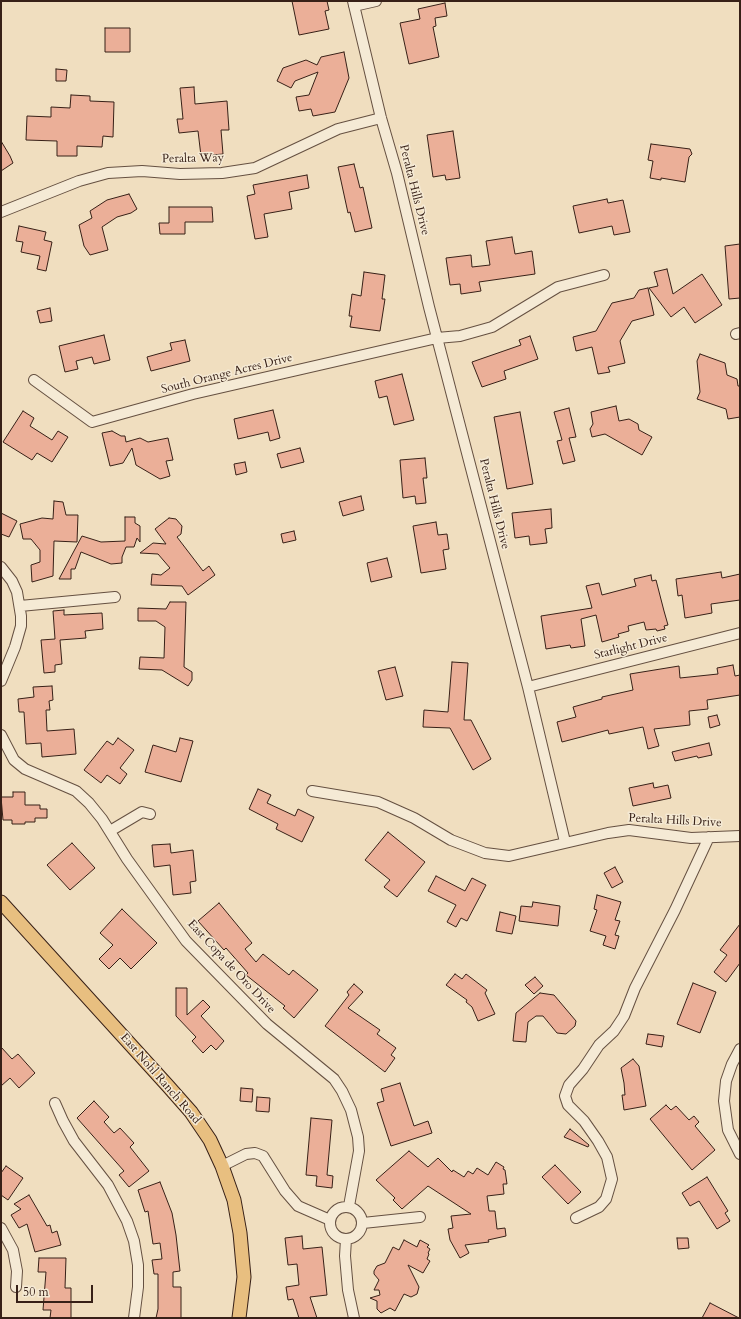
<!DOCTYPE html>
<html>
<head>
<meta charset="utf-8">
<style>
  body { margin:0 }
  #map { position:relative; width:741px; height:1319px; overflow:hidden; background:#f0debf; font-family:Cardo,serif }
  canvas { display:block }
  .frame { position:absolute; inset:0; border:2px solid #372017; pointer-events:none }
  .scale { position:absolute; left:16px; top:1285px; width:77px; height:18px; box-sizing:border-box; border:2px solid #372017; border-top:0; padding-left:5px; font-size:12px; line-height:14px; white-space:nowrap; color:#372017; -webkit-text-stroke:3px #f5ead5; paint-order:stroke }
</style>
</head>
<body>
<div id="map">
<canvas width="741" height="1319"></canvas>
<div class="frame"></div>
<div class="scale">50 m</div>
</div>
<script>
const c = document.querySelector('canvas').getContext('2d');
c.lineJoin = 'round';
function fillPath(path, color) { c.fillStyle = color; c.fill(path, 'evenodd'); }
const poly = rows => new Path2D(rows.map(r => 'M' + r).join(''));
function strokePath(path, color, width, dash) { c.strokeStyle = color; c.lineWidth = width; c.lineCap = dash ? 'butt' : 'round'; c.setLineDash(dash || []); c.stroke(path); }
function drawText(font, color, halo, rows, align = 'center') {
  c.font = font + ' Cardo,serif'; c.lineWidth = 3; c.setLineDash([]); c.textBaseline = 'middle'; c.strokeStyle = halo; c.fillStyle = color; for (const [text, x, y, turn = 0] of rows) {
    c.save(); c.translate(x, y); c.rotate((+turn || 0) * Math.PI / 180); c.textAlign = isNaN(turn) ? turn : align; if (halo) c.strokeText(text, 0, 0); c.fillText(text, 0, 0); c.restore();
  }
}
const building = poly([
  [292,1,327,1,329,10,325,11,329,29,299,35,292,1],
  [445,3,447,16,435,18,436,26,433,27,439,57,409,64,400,23,420,19,418,9,445,3],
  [105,28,130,28,130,52,105,52,105,28],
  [344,52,349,78,335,112,313,116,311,109,299,111,296,97,309,95,318,72,295,81,291,88,277,81,283,68,306,60,317,65,321,57,344,52],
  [56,69,67,70,66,81,56,81,56,69],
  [194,87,195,104,227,101,229,130,221,130,223,154,201,156,198,131,179,133,177,119,183,119,180,88,194,87],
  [71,95,90,96,90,101,114,102,113,137,103,136,102,147,77,146,77,156,57,156,57,141,26,140,27,116,51,117,51,107,70,108,71,95],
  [453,131,460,178,446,180,445,175,433,177,427,135,453,131],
  [1,141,10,156,13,163,1,171,1,141],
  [651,144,690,149,692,154,689,157,685,182,661,178,661,180,650,178,653,161,648,160,651,144],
  [354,164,360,188,363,187,372,228,355,232,350,212,348,213,338,167,354,164],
  [307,175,309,188,289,192,292,209,264,214,268,237,255,239,247,196,255,194,253,185,307,175],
  [129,194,137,209,131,213,117,217,102,227,108,250,90,255,84,246,79,225,92,218,90,211,107,200,129,194],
  [607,199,608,203,623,200,630,232,614,235,612,226,579,233,573,206,607,199],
  [169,207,212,207,213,222,185,222,185,234,160,234,159,223,169,223,169,207],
  [19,226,46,232,44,240,52,242,46,271,37,269,40,256,21,252,23,242,16,241,19,226],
  [512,237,515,254,532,251,535,274,479,282,481,291,461,294,460,284,450,285,446,258,471,255,472,267,490,265,486,241,512,237],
  [740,244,740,298,729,299,725,246,740,244],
  [667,269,673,294,702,274,722,305,695,323,684,307,671,317,649,288,658,286,654,272,667,269],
  [364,272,385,275,382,299,385,299,380,331,350,327,352,316,349,316,352,294,361,296,364,272],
  [648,288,654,315,632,321,620,341,625,363,608,367,610,372,598,374,592,347,576,351,573,337,596,331,612,303,634,298,639,290,648,288],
  [50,308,52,321,40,323,37,311,50,308],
  [104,335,110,360,94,364,92,357,76,361,78,369,65,372,59,346,104,335],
  [530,336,538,359,504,371,506,379,482,387,472,362,521,345,519,340,530,336],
  [185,340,190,361,151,371,147,357,172,350,170,343,185,340],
  [700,354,725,363,727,375,737,379,738,386,740,386,740,417,728,419,726,409,697,399,700,392,697,361,700,354],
  [402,374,414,420,394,425,387,396,379,398,375,381,402,374],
  [616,406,619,421,629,419,638,424,639,430,652,437,642,455,605,434,592,437,590,429,593,424,591,412,616,406],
  [569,408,576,437,569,438,575,461,563,464,557,441,562,440,554,412,569,408],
  [273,410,280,438,270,441,268,432,238,439,234,419,273,410],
  [23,411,34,418,30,426,52,440,58,431,68,437,52,462,37,453,32,460,3,442,23,411],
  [520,412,533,484,507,489,494,417,520,412],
  [112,431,121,436,125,436,126,442,140,438,148,442,168,438,173,460,166,461,170,476,160,479,136,465,132,448,123,463,110,466,102,433,112,431],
  [300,448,304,462,281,468,277,454,300,448],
  [425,458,427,478,423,478,426,503,416,504,415,496,403,498,400,460,425,458],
  [245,462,247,472,236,475,234,464,245,462],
  [361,496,364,510,343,516,339,502,361,496],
  [54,501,63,502,66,515,78,515,77,542,54,541,53,576,32,582,31,565,40,562,40,550,31,539,23,539,20,524,42,518,53,519,54,501],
  [551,509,552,528,545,529,547,543,530,545,529,536,515,538,512,513,551,509],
  [1,513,17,521,9,537,1,534,1,513],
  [125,517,135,517,135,523,140,526,140,542,137,538,134,547,126,547,122,557,122,563,111,564,81,552,75,569,71,569,71,579,59,579,82,536,101,542,125,541,125,517],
  [169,518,176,519,182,526,181,534,177,537,203,571,209,566,215,575,188,595,182,586,151,585,152,574,161,575,170,568,158,554,140,553,153,543,166,544,155,529,169,518],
  [436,522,438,535,447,534,449,549,443,550,446,569,421,573,413,526,436,522],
  [294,531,296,540,283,543,281,534,294,531],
  [387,558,392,577,371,582,367,563,387,558],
  [721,572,722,578,740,574,740,600,711,604,712,613,685,618,682,595,678,596,676,579,721,572],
  [651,575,652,581,656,580,664,611,668,625,664,626,665,629,657,631,656,629,646,630,644,622,628,626,629,631,618,634,619,637,602,642,596,615,581,619,585,646,571,648,570,645,546,649,541,616,592,608,586,586,599,583,602,595,636,586,634,579,651,575],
  [170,602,186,602,184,667,192,672,192,680,188,686,162,670,139,669,140,657,164,658,165,627,156,621,138,621,138,608,166,609,170,602],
  [64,610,64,615,102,613,103,629,85,631,86,638,60,640,62,664,55,665,55,672,44,673,41,640,55,639,53,611,64,610],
  [452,662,468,663,464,720,471,720,491,759,473,770,450,728,423,727,424,710,448,712,452,662],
  [733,665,735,676,740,675,740,695,707,700,708,709,689,711,690,725,654,729,659,746,648,749,643,727,609,734,608,730,562,742,557,722,576,717,573,707,602,699,602,697,633,690,630,674,679,666,680,678,718,674,717,668,733,665],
  [395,667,403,696,386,700,378,671,395,667],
  [52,686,53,700,49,701,50,710,46,710,47,731,74,729,76,754,42,757,41,743,26,744,24,712,19,712,18,699,34,697,33,687,52,686],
  [717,715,720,725,710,728,708,717,717,715],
  [118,738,134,750,120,768,127,774,120,784,107,775,101,783,84,770,107,741,113,745,118,738],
  [180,738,193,741,181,782,145,772,153,745,176,752,180,738],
  [709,743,712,755,698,758,697,756,675,761,672,752,709,743],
  [653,783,654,788,668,785,671,798,633,806,629,788,653,783],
  [258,789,271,795,267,803,295,816,298,809,314,817,302,842,276,829,278,824,249,809,258,789],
  [13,792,25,792,25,805,40,805,40,809,47,809,47,818,35,818,35,822,25,822,25,824,12,824,12,820,3,820,1,797,13,797,13,792],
  [388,832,425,862,397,897,384,887,390,880,365,860,388,832],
  [72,843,95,868,70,890,47,865,72,843],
  [170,844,171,853,193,850,196,881,190,882,191,893,173,895,170,865,154,867,152,845,170,844],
  [615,867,623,882,612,888,604,873,615,867],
  [436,876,465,891,472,878,486,885,467,921,461,918,456,927,447,922,456,905,428,891,436,876],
  [597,895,621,902,615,920,620,921,615,935,619,936,615,949,603,945,606,936,590,931,597,910,594,909,597,895],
  [533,902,560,906,558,926,519,921,521,906,532,907,533,902],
  [219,903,252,943,245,949,256,962,263,954,289,975,293,970,318,990,294,1018,283,1008,285,1006,246,975,248,973,226,948,224,950,198,921,219,903],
  [122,909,157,943,131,969,120,958,109,969,99,959,113,945,100,933,122,909],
  [500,912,516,916,512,934,496,931,500,912],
  [740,924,740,963,726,982,714,972,727,955,720,950,740,924],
  [455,974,462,979,466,974,487,990,485,993,495,1014,478,1021,472,1007,466,1002,467,1000,446,985,455,974],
  [535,977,543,986,534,994,525,985,535,977],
  [693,983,716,992,700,1033,677,1024,693,983],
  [354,984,363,992,348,1008,380,1030,377,1034,396,1048,391,1055,395,1058,385,1072,325,1026,349,995,347,992,354,984],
  [176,988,187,988,187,1015,203,1000,210,1007,201,1016,224,1041,216,1050,211,1045,203,1053,192,1041,196,1037,176,1016,176,988],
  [540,993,554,995,576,1021,575,1026,566,1034,557,1033,543,1016,536,1016,528,1022,526,1042,513,1041,516,1013,540,993],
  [648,1034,664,1036,662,1047,646,1044,648,1034],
  [1,1047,12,1059,18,1054,35,1073,19,1088,10,1078,1,1086,1,1047],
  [633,1059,639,1066,646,1106,624,1110,622,1095,625,1095,624,1083,621,1068,633,1059],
  [400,1083,414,1126,428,1121,432,1133,391,1146,377,1103,384,1101,381,1089,400,1083],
  [241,1088,253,1089,252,1102,240,1101,241,1088],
  [257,1097,270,1098,269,1112,256,1111,257,1097],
  [94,1101,109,1117,104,1122,114,1133,120,1128,134,1143,130,1147,149,1171,129,1187,119,1175,124,1171,77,1118,94,1101],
  [666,1105,671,1110,676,1106,689,1120,694,1116,699,1122,695,1126,715,1150,692,1170,650,1119,666,1105],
  [311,1118,332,1120,327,1175,333,1176,332,1188,316,1186,317,1176,306,1175,311,1118],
  [570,1129,589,1145,588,1147,564,1137,570,1129],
  [409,1151,428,1167,438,1158,452,1172,453,1170,464,1177,468,1171,473,1174,477,1168,488,1175,496,1162,504,1167,503,1169,505,1170,507,1184,503,1184,504,1194,487,1196,489,1211,495,1211,497,1229,505,1228,506,1236,488,1240,489,1242,465,1245,469,1253,460,1258,450,1240,448,1229,453,1228,451,1216,471,1214,428,1186,402,1209,393,1200,395,1198,376,1180,409,1151],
  [555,1165,581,1192,568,1204,542,1177,555,1165],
  [6,1166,23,1178,8,1200,1,1195,1,1173,6,1166],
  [707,1177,728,1211,725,1213,730,1221,717,1229,699,1201,690,1206,682,1193,707,1177],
  [160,1182,172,1213,176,1235,180,1271,173,1272,173,1287,181,1287,181,1318,156,1318,158,1309,158,1274,154,1274,152,1260,162,1259,160,1243,153,1244,148,1211,145,1212,138,1190,160,1182],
  [29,1195,47,1226,50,1225,52,1233,57,1231,61,1245,35,1252,27,1224,19,1228,11,1215,21,1209,14,1204,29,1195],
  [302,1236,303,1249,322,1247,327,1295,310,1297,317,1318,299,1318,293,1299,288,1300,286,1287,299,1285,297,1264,288,1265,285,1238,302,1236],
  [677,1238,688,1238,689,1248,678,1249,677,1238],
  [404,1240,417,1247,420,1240,429,1245,427,1247,430,1249,428,1253,429,1254,427,1259,430,1261,423,1273,408,1265,419,1287,417,1294,411,1297,404,1294,395,1311,390,1308,381,1313,377,1309,377,1301,370,1298,380,1295,379,1290,374,1290,379,1280,374,1274,374,1271,377,1266,385,1263,393,1247,399,1250,404,1240],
  [39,1258,66,1258,65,1288,71,1288,71,1318,50,1318,51,1310,43,1310,46,1272,38,1272,39,1258],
  [710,1303,739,1318,702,1318,710,1303]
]);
const minor = poly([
  [353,1,381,118,397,173,429,307,528,687,565,842],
  [354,6,376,1],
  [1,212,79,181,108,173,142,171,180,174,222,173,255,168,338,129,381,118],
  [736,334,740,333],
  [34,380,92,422,193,394,437,338,460,336,492,327,558,287,604,275],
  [1,567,12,581,17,592,21,616,21,626,15,647,1,681],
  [20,606,115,597],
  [528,687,740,633],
  [1,735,14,760,25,769,76,791,89,803,102,819,127,859,186,941,267,1024,334,1079,342,1091,351,1110,358,1137,359,1151,349,1206],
  [312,791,378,802,414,818,451,840,485,853,509,856,608,833,629,830,691,838,740,836],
  [110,831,142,812,150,814],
  [740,1049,732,1064,726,1081,724,1101,728,1130,740,1154],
  [55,1103,63,1121,74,1141,108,1185,127,1221,134,1241,138,1265,138,1287,134,1318],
  [222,1166,246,1154,255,1153,263,1156,285,1191,298,1206,330,1220],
  '330 1223a16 16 0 1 1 32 0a16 16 0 1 1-32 0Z',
  [576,1218,599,1207,606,1199,612,1179,607,1157,598,1141,584,1121,568,1105,565,1096,569,1085,583,1069,599,1045,614,1031,624,1016,635,988,675,910,709,837],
  [363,1223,420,1217],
  [1,1228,13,1250,17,1271,16,1287],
  [346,1239,345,1256,348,1290,354,1318]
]);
const major = poly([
  [1,902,168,1086,191,1112,210,1140,222,1166,234,1200,240,1233,244,1277,239,1318]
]);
const streetNames = [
  ["Peralta Way",193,159,-1],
  ["Peralta Hills Drive",414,190,76],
  ["South Orange Acres Drive",227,374,-14],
  ["Peralta Hills Drive",494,504,76],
  ["Starlight Drive",631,647,-14],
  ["Peralta Hills Drive",675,821,3],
  ["East Copa de Oro Drive",231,967,47],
  ["East Nohl Ranch Road",160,1079,49]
];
fillPath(building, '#ebaf98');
strokePath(building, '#372017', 1);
strokePath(minor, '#655041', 12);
strokePath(major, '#372017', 15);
strokePath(minor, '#f5ead5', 10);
strokePath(major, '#e8bf80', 13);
drawText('12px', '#372017', '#f5ead5', streetNames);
</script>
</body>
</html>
